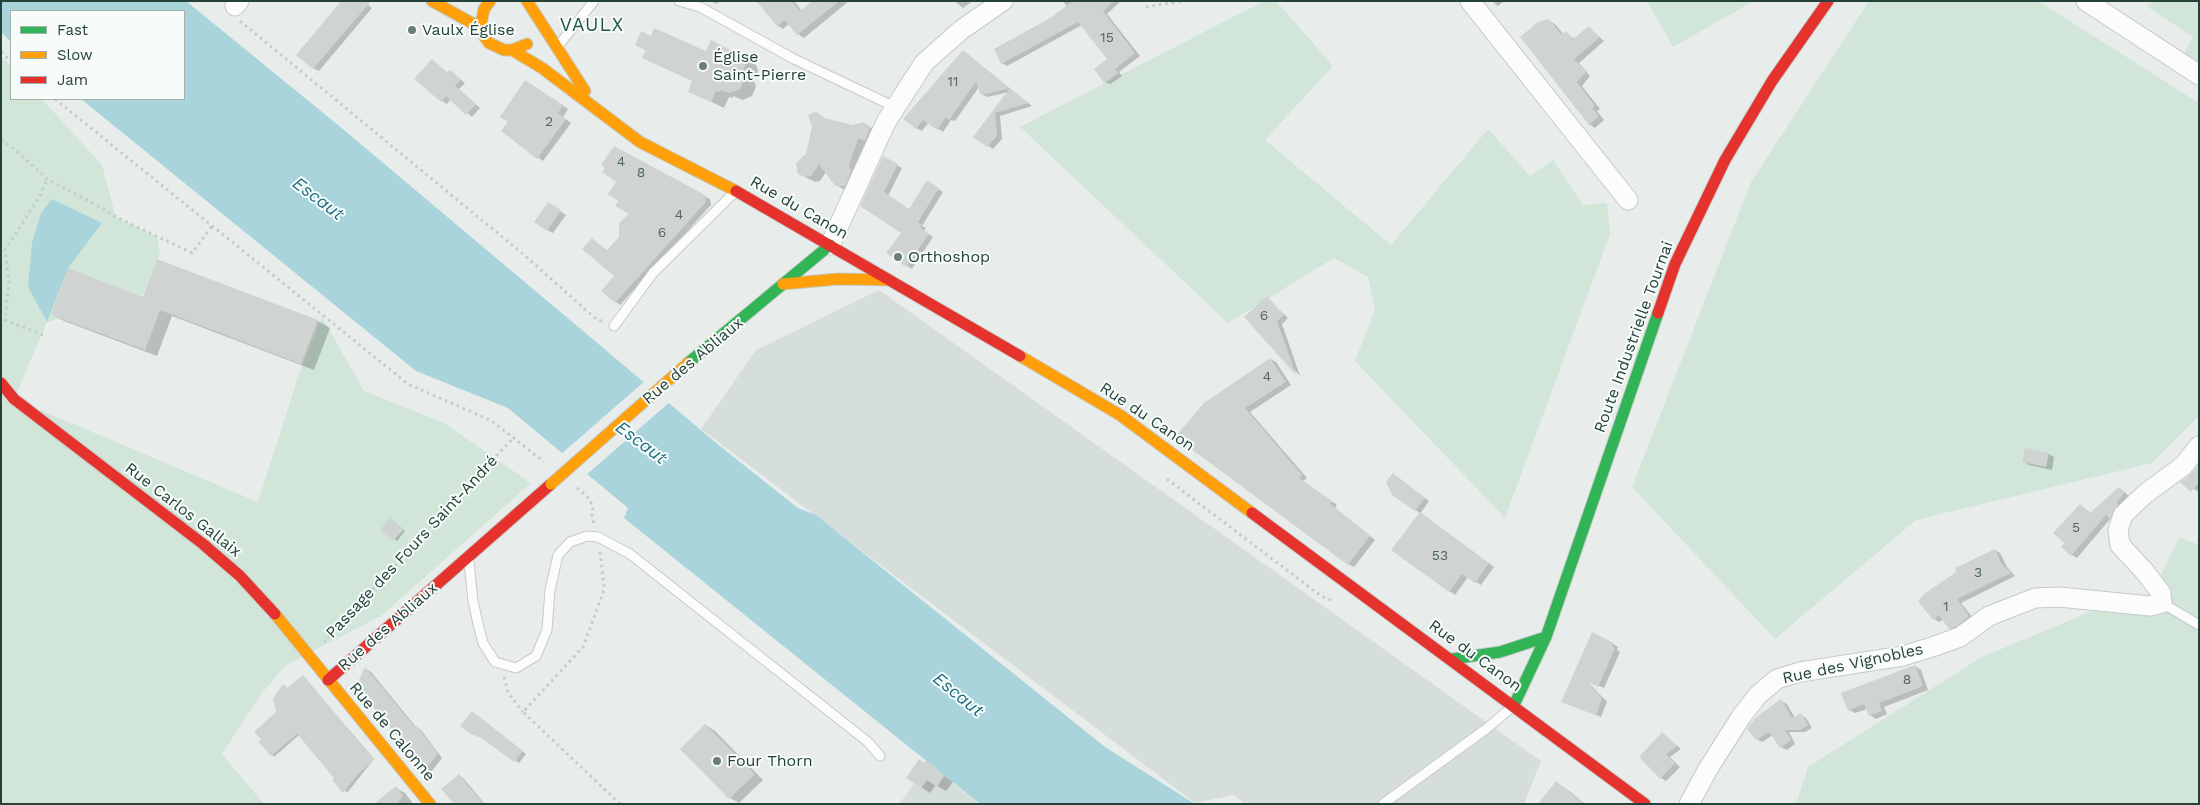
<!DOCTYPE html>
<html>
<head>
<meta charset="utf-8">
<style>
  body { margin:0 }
  #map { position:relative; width:2200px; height:805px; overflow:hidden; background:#e8edeb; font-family:"Work Sans",sans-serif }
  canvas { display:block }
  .frame { position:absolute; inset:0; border:2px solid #24423a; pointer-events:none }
  .legend { position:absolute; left:10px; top:10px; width:175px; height:90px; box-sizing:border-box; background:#f7fbf9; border:1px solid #a3b1ad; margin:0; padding:6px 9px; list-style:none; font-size:15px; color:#24423a }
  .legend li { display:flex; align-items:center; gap:10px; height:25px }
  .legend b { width:25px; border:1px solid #a3b1ad }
</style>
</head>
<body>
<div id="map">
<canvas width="2200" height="805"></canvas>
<div class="frame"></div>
<ul class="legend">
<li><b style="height:6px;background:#30b455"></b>Fast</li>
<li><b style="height:6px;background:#ff9f0a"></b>Slow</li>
<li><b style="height:6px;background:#e5322d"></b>Jam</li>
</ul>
</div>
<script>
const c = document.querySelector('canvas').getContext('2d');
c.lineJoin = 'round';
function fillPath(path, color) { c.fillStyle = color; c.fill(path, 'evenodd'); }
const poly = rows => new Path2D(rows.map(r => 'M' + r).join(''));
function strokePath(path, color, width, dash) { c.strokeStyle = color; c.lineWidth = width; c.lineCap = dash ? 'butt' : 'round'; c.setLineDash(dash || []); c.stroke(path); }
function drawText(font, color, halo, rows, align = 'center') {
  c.font = font + ' "Work Sans",sans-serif'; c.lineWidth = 4; c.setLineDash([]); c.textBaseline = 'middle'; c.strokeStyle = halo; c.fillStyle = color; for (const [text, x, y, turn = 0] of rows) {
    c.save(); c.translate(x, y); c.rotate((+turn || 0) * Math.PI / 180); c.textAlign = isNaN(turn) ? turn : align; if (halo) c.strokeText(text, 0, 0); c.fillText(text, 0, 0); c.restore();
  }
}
const built = poly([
  [879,290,1541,761,1524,804,1245,804,1234,795,1195,803,701,429,756,350],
  [944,776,979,804,899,804,914,784,921,788,927,780,937,787]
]);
const green = poly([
  [1264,1,1276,1,1333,66,1265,140,1391,245,1488,129,1530,176,1553,160,1583,205,1607,203,1610,234,1505,518,1355,361,1375,309,1368,277,1334,258,1228,323,1020,127],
  [1647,1,1754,1,1673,47],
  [1869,1,2038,1,2199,103,2199,416,2152,463,1916,520,1775,639,1632,487,1751,182],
  [2150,1,2199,1,2199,63,2184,53,2193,37,2146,6,2151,3],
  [1,56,11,66,11,99,42,99,102,165,116,217,157,237,160,253,142,297,47,322,14,399,258,502,300,371,322,317,364,391,444,423,531,483,381,616,286,665,262,693,222,754,264,804,1,804],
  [2179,537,2199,545,2199,804,1796,804,1808,767,1980,658,2113,602,2135,605,2161,593,2161,575]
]);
const water = poly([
  [1,1,186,1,338,125,721,447,798,508,816,515,1105,747,1195,804,980,804,624,518,628,508,508,408,416,371,81,99,184,99,184,11,11,11,11,42,1,32],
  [52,199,102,223,68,268,47,322,28,287,32,243,41,213]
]);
const pier = poly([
  [646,380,671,401,585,476,560,455]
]);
const shadow = poly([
  [364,1,372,8,319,71,313,68],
  [710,1,719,1,717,4],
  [761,1,794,1,802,11,814,1,849,1,804,38,798,34,789,24,783,29,777,25],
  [954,1,973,1,963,8],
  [1063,1,1121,1,1107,14,1140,56,1119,72,1122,76,1110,84,1105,82,1109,59,1082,25,1007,66,1002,63,1067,7],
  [1492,1,1504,1,1498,6],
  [1549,21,1555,24,1564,35,1566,33,1575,39,1589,28,1604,41,1579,63,1590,76,1582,86,1600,109,1597,111,1604,120,1595,128,1589,124],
  [651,37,706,52,743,58,756,65,758,71,754,81,756,87,752,96,743,100,733,96,733,98,729,97,724,108,689,91,694,81,644,58,647,51,636,45],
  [963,51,1032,106,1000,116,1002,139,993,149,975,137,1009,92,987,97,982,94,979,87,955,121,951,120,943,132,929,122,922,131,916,128],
  [450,71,465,83,459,89,480,108,472,117,451,99,447,104,442,101],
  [531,85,568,109,563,117,571,123,543,161,502,131],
  [816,113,828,120,853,126,864,123,873,129,845,190,836,185,826,172,820,181,815,182,799,174,807,155],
  [614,148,710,199,711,205,620,305,616,302,616,276,592,239,607,251,620,238,631,214,620,201],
  [884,157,902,168,888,196,910,210,927,182,943,192,922,226,926,228,924,231,933,237,912,269,887,253,903,233,862,206],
  [554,207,566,215,553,233,547,230],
  [158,260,318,321,330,328,314,370,172,316,157,356,64,321,52,314,143,298],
  [1267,298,1288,318,1282,324,1300,376,1246,317],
  [1270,359,1276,362,1291,385,1250,412,1307,478,1303,481,1337,505,1335,508,1375,540,1354,567,1348,564,1205,404],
  [2049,454,2054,457,2052,470,2029,465,2023,461],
  [2199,466,2199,492,2182,482],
  [1394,475,1429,501,1420,514,1494,567,1481,585,1468,577,1455,595,1393,550,1420,513,1393,494,1388,483],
  [2119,488,2129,496,2121,505,2116,520,2111,518,2077,558,2072,555,2080,506,2091,513],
  [393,521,405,531,397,541,382,529],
  [1995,550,2000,553,2007,567,2015,576,1961,603,1974,619,1956,631,1950,628,1944,619,1939,622,1934,619],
  [1613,644,1618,647,1617,650,1620,652,1604,688,1587,681,1607,702,1601,717,1567,704],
  [1915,666,1921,670,1928,690,1884,707,1887,714,1876,719,1870,715,1867,709,1855,713,1849,710],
  [366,669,371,672,416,727,421,730,442,758,431,772,426,769,357,686],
  [303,676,374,759,347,793,299,735,274,757,272,755,284,685,288,689],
  [1781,701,1787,704,1795,718,1801,715,1806,718,1812,728,1805,732,1789,732,1795,744,1787,750,1781,747,1773,735,1762,742,1757,739],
  [706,725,715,731,763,780,739,803,730,798,682,749],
  [462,726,507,741,526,754,519,763,480,735,479,737],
  [1663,734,1681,749,1670,757,1680,767,1666,781,1661,778],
  [926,762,953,782,946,791,936,785,930,793,907,778],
  [459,776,463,778,485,804,455,804],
  [1556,783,1568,790,1585,804,1539,804],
  [396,788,405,793,412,802,410,804,387,804]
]);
const building = poly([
  [341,1,371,1,313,69,296,55],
  [756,1,792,1,800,11,812,1,839,1,797,35,785,20,777,26],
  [1073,1,1113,1,1103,11,1135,53,1115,69,1118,73,1104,83,1094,69,1107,59,1078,22,1001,64,994,49,1052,17],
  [1549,19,1562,35,1566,31,1573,39,1589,26,1599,38,1574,59,1586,72,1577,82,1595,106,1592,108,1599,116,1589,125,1520,37,1538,22],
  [654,28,706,51,711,40,744,57,746,63,742,73,744,80,740,89,730,93,721,90,720,92,716,91,711,102,688,92,692,81,642,58,646,50,635,45,641,31,651,36],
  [963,50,1028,103,995,113,997,136,987,147,973,137,1010,88,981,95,976,82,949,120,946,117,937,130,923,120,916,129,903,119],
  [432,59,447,72,450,70,461,79,455,86,476,104,466,115,446,96,441,102,414,79],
  [525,80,563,105,558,113,566,119,537,159,501,131,508,122,500,117],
  [816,111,824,118,853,125,864,122,870,128,865,140,858,139,849,165,851,171,845,186,835,186,819,164,811,176,805,177,798,174,796,163,806,154,812,127,808,115],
  [614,146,705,195,706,202,615,303,601,291,614,276,582,249,592,238,606,251,619,237,619,223,629,214,615,206,618,201,608,194,616,182,602,172,605,168,601,165],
  [883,156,898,164,884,192,909,209,927,180,939,188,918,222,922,225,920,227,929,234,906,267,886,253,901,233,860,206],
  [548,202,561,210,547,231,534,222],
  [157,259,318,320,301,364,160,310,145,350,51,315,68,268,143,297],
  [1267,296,1284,315,1277,321,1296,375,1244,317],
  [1270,358,1286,382,1245,408,1302,475,1299,478,1332,501,1330,504,1370,536,1348,565,1175,437,1204,403],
  [2025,448,2049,453,2046,467,2022,462],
  [2199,464,2199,482,2191,492,2180,482,2190,475],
  [1393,473,1425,498,1415,511,1392,495,1386,482],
  [2119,487,2125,492,2117,502,2118,504,2110,519,2106,515,2071,556,2061,547,2064,543,2053,533,2080,504,2090,513],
  [1420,512,1489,563,1475,583,1462,574,1449,592,1391,550],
  [390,518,404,529,393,541,380,530],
  [1995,549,2001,563,2011,573,1957,599,1969,616,1955,627,1949,629,1939,615,1933,620,1918,601,1924,594,1956,572,1955,568],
  [1592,632,1614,643,1612,646,1615,648,1598,687,1586,681,1602,698,1596,715,1561,702],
  [1915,665,1923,686,1879,703,1882,711,1869,716,1864,704,1848,711,1841,693],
  [365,667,414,726,416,725,438,754,425,769,356,686],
  [303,675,374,760,358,774,343,793,332,780,334,778,297,734,271,756,258,742,261,739,254,732,276,712,273,699,283,684,287,688],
  [1781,699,1792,718,1801,713,1808,725,1800,730,1785,730,1791,740,1780,748,1769,732,1756,740,1747,729,1755,718],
  [472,711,523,751,514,762,476,734,474,736,460,726],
  [705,724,755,774,729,799,680,749],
  [1662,732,1677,746,1666,754,1675,763,1660,779,1639,757],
  [919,759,924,763,926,760,944,776,937,787,927,780,921,788,906,778],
  [459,774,469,787,484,804,454,804,441,789],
  [1556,781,1584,804,1538,804],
  [396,786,403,796,397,804,374,804]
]);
const path = poly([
  [1146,7,1184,1],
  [240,21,523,254,596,319,604,322],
  [1,52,11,62],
  [55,99,408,384,492,421,544,462],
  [1,140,13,148,47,179,91,202,116,217,192,253,212,226],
  [43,335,5,320,9,283,5,250,40,196,47,179],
  [1167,479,1321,596,1333,601],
  [577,488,586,495,593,506,592,515,594,524],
  [600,552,604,586,603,593,583,647,523,712,620,804],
  [324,642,514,437],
  [504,677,508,693,523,712]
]);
const lane = poly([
  [679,1,700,7,794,59,895,107],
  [558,46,594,1],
  [614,326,653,273,734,193],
  [469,562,473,601,478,624,483,643,495,662,516,668,536,656,547,630,550,590,558,555,570,542,587,536,598,537,630,554,868,742,880,756],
  [2162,603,2199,625],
  [1383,804,1486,729,1511,708]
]);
const street = poly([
  [1470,1,1628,200],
  [2086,1,2199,75],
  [235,6,239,1],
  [830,245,886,122,924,63,961,30,1003,1],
  [1689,804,1708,769,1741,717,1757,696,1777,679,1800,672,1903,656,1932,647,1960,637,1989,616,2035,598,2059,597,2150,606,2162,603,2161,593,2145,572,2120,545,2118,530,2123,515,2145,494,2183,466,2199,446]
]);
const fast = poly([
  [688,363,830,245],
  [1452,659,1500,652,1546,637],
  [1514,705,1546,637,1658,313]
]);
const slow = poly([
  [432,1,481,28],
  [490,1,484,9,481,24,484,36,489,43,504,50,512,50,527,44],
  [527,1,585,91],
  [512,50,542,68,640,142,736,191],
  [783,284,838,279,889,280],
  [1020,356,1120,415,1252,513],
  [275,614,430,804]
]);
const jam = poly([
  [736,191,1020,356],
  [1658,313,1675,264,1725,160,1772,81,1828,1],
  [1,383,14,399,203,544,240,576,275,614],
  [1252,513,1645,804],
  [328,680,551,484]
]);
const slowBridge = poly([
  [551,484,688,363]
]);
const markers = [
  [412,30,5,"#697e78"],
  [703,66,5,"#697e78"],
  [898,257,5,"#697e78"],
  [717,761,5,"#697e78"]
];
const numberNames = [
  ["15",1107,38],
  ["11",953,82],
  ["2",549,122],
  ["4",621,162],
  ["8",641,173],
  ["4",679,215],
  ["6",662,233],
  ["6",1264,316],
  ["4",1267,377],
  ["5",2076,528],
  ["53",1440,556],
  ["3",1978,573],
  ["1",1946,607],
  ["8",1907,680]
];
const poiNames = [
  ["Vaulx Église",422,30],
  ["Église",713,57],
  ["Saint-Pierre",713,75],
  ["Orthoshop",908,257],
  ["Four Thorn",727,761]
];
const streetNames = [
  ["Rue du Canon",799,208,30],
  ["Route Industrielle Tournai",1634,337,-70],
  ["Rue des Abliaux",693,361,-40],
  ["Rue du Canon",1147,417,34],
  ["Rue Carlos Gallaix",183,510,38],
  ["Passage des Fours Saint-André",412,547,-47],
  ["Rue des Abliaux",388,627,-41],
  ["Rue du Canon",1475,656,36],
  ["Rue des Vignobles",1853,664,-12],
  ["Rue de Calonne",392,732,50]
];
const waterNames = [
  ["Escaut",318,199,37],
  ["Escaut",641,443,37],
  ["Escaut",958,695,39]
];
const quarterNames = [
  ["VAULX",592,25]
];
fillPath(built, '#d6dedb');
fillPath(green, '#d1e6d8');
fillPath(water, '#a9d4db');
fillPath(pier, '#e8edeb');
fillPath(shadow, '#0003');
fillPath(building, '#cfd4d2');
strokePath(lane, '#c5cac8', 11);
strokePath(street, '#c5cac8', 21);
strokePath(fast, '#c3cbc8', 13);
strokePath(slow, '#c3cbc8', 13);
strokePath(jam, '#c3cbc8', 13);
strokePath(path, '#c3ccca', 3, [2.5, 4]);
strokePath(lane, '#fcfcfc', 9);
strokePath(street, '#fcfcfc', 19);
strokePath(fast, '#30b455', 11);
strokePath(slow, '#ff9f0a', 11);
strokePath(jam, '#e5322d', 11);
strokePath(slowBridge, '#c3cbc8', 13, []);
strokePath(slowBridge, '#ff9f0a', 11);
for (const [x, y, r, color] of markers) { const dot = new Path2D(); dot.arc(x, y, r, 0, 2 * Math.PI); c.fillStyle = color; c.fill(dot); strokePath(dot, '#f7fbf9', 2); }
drawText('14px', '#506761', null, numberNames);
drawText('16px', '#24423a', '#f7fbf9', poiNames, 'left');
drawText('16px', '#24423a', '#f7fbf9', streetNames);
drawText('italic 18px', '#1c6f80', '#f7fbf9', waterNames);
c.letterSpacing = '1px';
drawText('19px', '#1f5548', '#f7fbf9', quarterNames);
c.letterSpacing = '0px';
</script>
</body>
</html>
